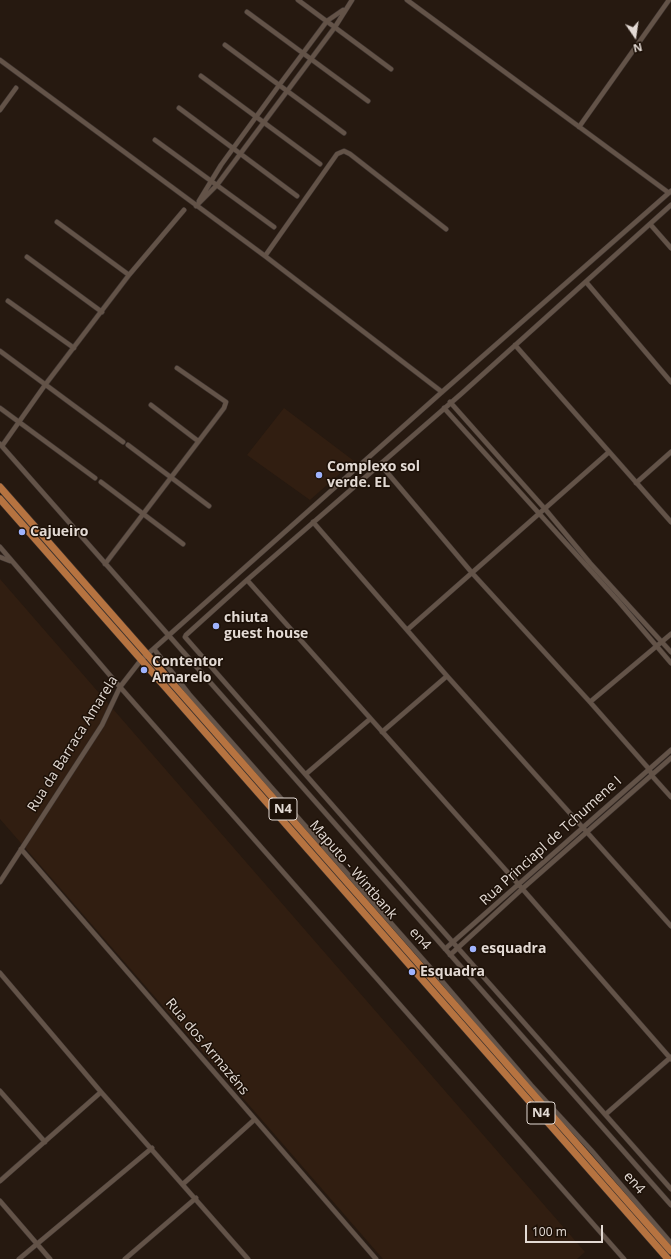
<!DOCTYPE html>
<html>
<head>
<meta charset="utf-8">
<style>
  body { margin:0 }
  #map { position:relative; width:671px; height:1259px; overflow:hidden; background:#261910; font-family:"Open Sans",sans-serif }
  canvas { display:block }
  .north { position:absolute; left:615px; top:16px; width:40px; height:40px; -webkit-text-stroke:3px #1c1007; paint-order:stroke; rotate:167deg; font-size:11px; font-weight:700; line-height:16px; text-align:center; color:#e3dad4 }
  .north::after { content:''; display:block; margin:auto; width:14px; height:18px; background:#e3dad4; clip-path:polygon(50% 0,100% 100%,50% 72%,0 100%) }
  .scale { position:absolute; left:525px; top:1225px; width:78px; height:18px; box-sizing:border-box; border:2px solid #e3dad4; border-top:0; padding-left:5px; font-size:12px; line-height:14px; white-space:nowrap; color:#e3dad4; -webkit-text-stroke:3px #1c1007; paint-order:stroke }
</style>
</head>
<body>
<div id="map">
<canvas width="671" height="1259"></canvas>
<div class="north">N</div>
<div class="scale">100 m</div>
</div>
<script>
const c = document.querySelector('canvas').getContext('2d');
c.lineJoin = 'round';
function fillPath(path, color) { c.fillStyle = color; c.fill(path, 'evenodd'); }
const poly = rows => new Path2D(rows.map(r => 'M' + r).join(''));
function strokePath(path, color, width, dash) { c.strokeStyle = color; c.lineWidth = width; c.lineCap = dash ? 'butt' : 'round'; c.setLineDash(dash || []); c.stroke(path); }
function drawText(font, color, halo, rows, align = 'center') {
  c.font = font + ' "Open Sans",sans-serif'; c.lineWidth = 3; c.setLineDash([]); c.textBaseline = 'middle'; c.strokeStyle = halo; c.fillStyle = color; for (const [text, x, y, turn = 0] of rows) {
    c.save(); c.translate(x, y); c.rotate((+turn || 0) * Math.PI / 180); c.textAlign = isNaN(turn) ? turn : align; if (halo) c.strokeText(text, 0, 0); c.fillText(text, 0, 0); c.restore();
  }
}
const built = poly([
  [284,408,354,461,310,500,247,455],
  [0,579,585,1252,577,1259,383,1259,0,819]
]);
const minor = poly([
  [298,0,391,69],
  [407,0,669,193],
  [247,12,368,101],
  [225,45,344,133],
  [0,60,265,256,442,392],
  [201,76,320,164],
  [179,108,297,196],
  [0,110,16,88],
  [579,127,669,0],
  [155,140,274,227],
  [199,201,221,165,280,84,327,21,343,10],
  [671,205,461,394,247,580,186,635,185,637,419,904,671,1189],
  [196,206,217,185,335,27,352,0],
  [57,222,129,275],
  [650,224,671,248],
  [265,256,337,154,344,151,350,154,446,229],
  [27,257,102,312],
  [586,282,671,382],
  [8,301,74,348],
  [515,345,671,522],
  [0,351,123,442],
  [450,402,545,509,590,563,671,652],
  [151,405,198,441],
  [0,408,95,478],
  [444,408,619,602,671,663],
  [0,444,671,1205],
  [128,445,209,506],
  [2,446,45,385,129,275,184,210],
  [380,464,473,574,590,702,649,769,653,777,671,797],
  [101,482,183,544],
  [636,483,671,452],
  [313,522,447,676,671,926],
  [0,547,120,687,624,1259],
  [0,557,10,561],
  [105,564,224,408,226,402,177,368],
  [247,580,519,885,671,1059],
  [407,630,609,452],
  [154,649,189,694,435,973,531,1085,591,1150,671,1243],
  [590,702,671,634],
  [382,732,447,676],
  [306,774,370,719],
  [21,849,376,1259],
  [0,882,102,725,120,687,141,660,442,392,671,191],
  [445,949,671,750],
  [450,955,522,889,671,758],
  [0,973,101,1092,248,1259],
  [0,1091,45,1142],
  [606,1114,671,1057],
  [0,1181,101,1092],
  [183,1184,254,1120],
  [0,1201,50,1259],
  [19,1259,152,1148],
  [125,1259,196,1198]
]);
const trunk = poly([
  [0,487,671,1251],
  [0,499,668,1259]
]);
const markers = [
  [319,475,4,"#9fb3fd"],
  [22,532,4,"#9fb3fd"],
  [216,626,4,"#9fb3fd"],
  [144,670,4,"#9fb3fd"],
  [473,949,4,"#9fb3fd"],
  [412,972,4,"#9fb3fd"]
];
const shields = [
  [283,809,28],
  [541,1113,28]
];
const shieldNames = [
  ["N4",283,809],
  ["N4",541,1113]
];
const poiNames = [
  ["Complexo sol",327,467],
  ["verde. EL",327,483],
  ["Cajueiro",30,532],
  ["chiuta",224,618],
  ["guest house",224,634],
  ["Contentor",152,662],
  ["Amarelo",152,678],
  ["esquadra",481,949],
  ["Esquadra",420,972]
];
const streetNames = [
  ["Rua da Barraca Amarela",73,744,-58],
  ["Rua Princiapl de Tchumene I",551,841,-42],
  ["Maputo - Wintbank",353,870,49],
  ["en4",420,939,48],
  ["Rua dos Armazéns",207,1047,50],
  ["en4",634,1183,49]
];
fillPath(built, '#311e11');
strokePath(minor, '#3d332f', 5.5);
strokePath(trunk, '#3d332f', 8);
strokePath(minor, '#635348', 4.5);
strokePath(trunk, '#b67340', 7);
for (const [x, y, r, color] of markers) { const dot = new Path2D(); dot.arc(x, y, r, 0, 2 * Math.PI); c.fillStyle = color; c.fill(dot); strokePath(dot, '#1c1007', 1.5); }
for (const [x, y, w] of shields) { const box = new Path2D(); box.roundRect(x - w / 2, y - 11, w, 22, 3); c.fillStyle = '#1c1007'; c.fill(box); strokePath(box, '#e3dad4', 1); }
drawText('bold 13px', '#e3dad4', null, shieldNames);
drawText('bold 14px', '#e3dad4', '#1c1007', poiNames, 'left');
drawText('14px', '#e3dad4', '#1c1007', streetNames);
</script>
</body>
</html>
